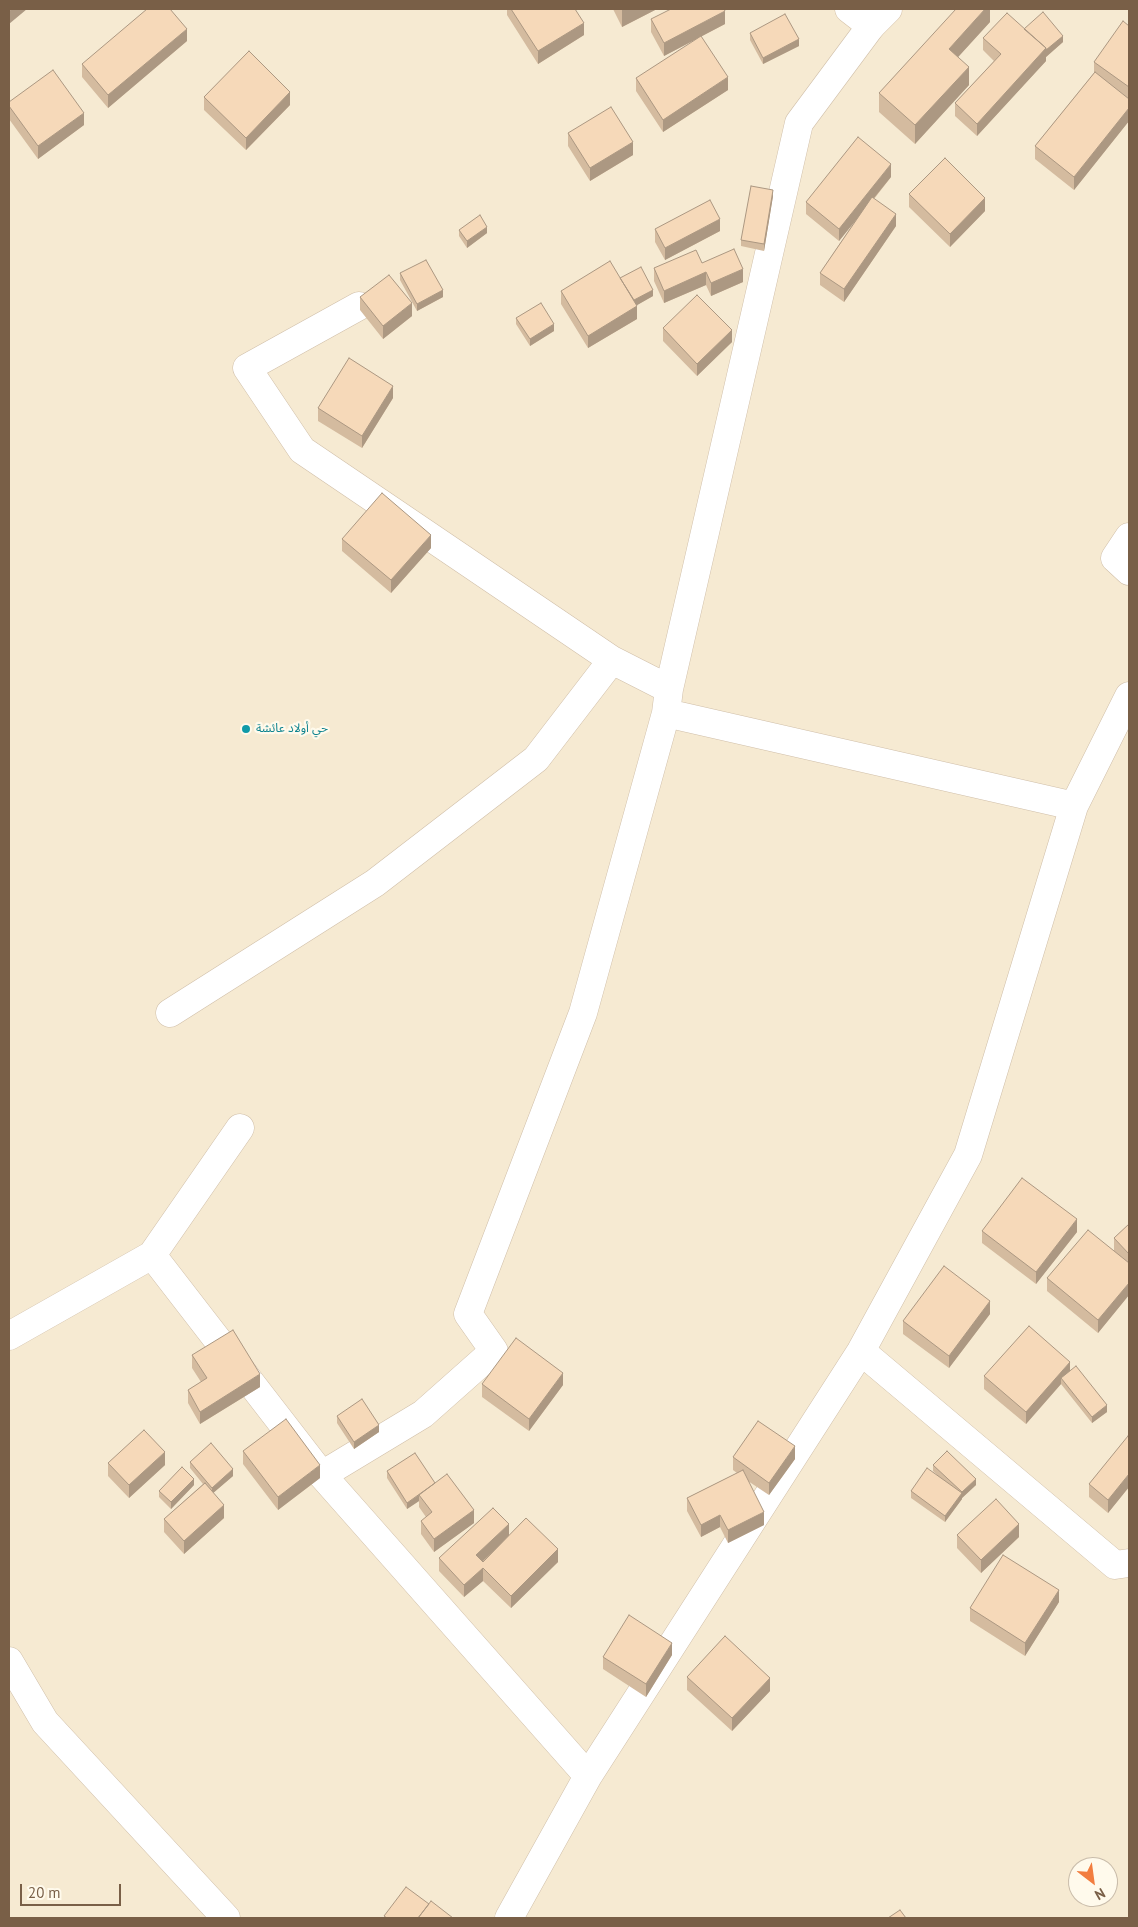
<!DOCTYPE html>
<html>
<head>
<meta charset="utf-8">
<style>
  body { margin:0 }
  #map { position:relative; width:1138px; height:1927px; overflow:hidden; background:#fef7e4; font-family:"PT Sans",sans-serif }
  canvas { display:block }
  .frame { position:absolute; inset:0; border:10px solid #795f47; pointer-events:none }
  .north { position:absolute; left:1068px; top:1857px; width:50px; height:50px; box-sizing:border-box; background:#fffaec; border:1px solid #c9bcaa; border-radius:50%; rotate:150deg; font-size:14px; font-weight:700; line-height:20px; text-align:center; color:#795f47 }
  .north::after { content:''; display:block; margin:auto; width:18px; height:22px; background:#f27d3f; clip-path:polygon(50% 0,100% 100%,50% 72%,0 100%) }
  .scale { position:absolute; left:20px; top:1884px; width:101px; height:22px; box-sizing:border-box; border:2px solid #795f47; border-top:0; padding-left:6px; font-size:15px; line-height:18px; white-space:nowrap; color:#795f47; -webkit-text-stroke:4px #fffaec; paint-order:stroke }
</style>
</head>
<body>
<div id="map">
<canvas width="1138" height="1927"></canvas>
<div class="frame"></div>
<div class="north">N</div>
<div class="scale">20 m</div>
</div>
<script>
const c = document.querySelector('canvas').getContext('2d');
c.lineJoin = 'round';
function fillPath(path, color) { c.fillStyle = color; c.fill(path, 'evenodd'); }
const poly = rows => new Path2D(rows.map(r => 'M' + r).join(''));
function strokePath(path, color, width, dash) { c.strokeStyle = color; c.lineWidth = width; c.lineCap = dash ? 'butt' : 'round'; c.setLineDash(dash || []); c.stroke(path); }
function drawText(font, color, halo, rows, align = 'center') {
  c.font = font + ' "PT Sans","Noto Sans Arabic",sans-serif'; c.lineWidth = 4.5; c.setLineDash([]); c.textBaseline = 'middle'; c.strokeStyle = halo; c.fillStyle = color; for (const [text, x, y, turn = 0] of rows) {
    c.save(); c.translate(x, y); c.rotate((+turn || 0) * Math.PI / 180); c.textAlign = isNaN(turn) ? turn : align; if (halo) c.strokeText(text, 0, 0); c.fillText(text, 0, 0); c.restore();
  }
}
const residential = poly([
  [9,9,1129,9,1129,1918,9,1918],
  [1078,1867,1108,1867,1108,1897,1078,1897]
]);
const street = poly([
  [359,306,247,368,302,450,612,660,669,689],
  [1129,537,1115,558,1129,571],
  [666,713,1074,806],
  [170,1013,375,883,536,759,612,660],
  [152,1255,322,1475,588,1776],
  [9,1336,152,1255,240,1128],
  [861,1351,1115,1565,1129,1563],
  [322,1475,423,1414,494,1351,468,1314,583,1013,666,713,669,689,799,123,871,26],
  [9,1661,45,1722,226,1918],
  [509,1918,588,1776,861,1351,968,1155,1074,806,1129,696]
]);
const secondary = poly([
  [849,9,871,26,888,9]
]);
const wall = poly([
  [507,9,575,9,584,35,538,64,507,15],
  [613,9,657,9,622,27],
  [990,9,990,22,958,57,969,85,915,144,879,112,879,93],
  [651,19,725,24,664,56,651,32],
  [1129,26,1129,121,1074,190,1035,159,1035,146,1094,73,1094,62],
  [1024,29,1063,42,1046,57,1046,61,977,136,955,116,955,103,994,61,983,50,983,38],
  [750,33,799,46,763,64,750,40],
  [187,41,108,108,82,77,82,64],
  [636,78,728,90,663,132,636,91],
  [204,97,290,105,246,150,204,110],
  [9,102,84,125,38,159,9,119],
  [568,133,633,155,590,181,568,146],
  [891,177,874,199,896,226,844,302,820,285,820,273,855,221,839,241,806,214,806,202],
  [909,194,985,211,950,247,909,207],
  [773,196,764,251,741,246,741,240],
  [655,229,720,231,665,260,655,242],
  [459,230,487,233,467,248,459,236],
  [702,263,743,282,711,296,706,285,664,303,654,281,654,268],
  [400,273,443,297,417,311,400,280],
  [620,278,653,296,637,305,637,319,588,348,561,304,561,291],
  [360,297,412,316,383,339,360,310],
  [516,318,554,331,530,346,516,324],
  [663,328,732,342,697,376,663,341],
  [393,398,362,448,318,421,318,408],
  [342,539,431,548,391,593,342,551],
  [1129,1224,1129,1295,1098,1333,1047,1291,1047,1278,1114,1251,1114,1238],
  [982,1231,1077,1232,1036,1284,982,1243],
  [990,1314,949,1368,903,1334,903,1321],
  [192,1355,260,1387,200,1424,188,1403,188,1390,201,1382,192,1368],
  [1070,1371,1107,1412,1092,1423,1061,1384,1026,1424,984,1389,984,1376],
  [482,1384,563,1385,529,1431,482,1397],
  [337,1416,379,1432,354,1449,337,1423],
  [1129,1437,1129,1487,1108,1513,1089,1497,1089,1484],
  [243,1451,320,1478,278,1510,243,1464],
  [733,1457,795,1459,769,1495,748,1481,764,1525,728,1543,720,1527,701,1537,687,1511,687,1498,737,1473,733,1470],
  [190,1462,233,1476,213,1493,224,1518,184,1554,164,1532,164,1519,203,1484,190,1468],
  [108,1463,165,1465,129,1498,108,1476],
  [933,1465,976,1485,962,1498,962,1499,945,1522,911,1498,911,1491,937,1475,933,1471],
  [387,1471,435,1483,474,1523,434,1552,421,1534,421,1521,426,1517,419,1507,419,1501,407,1509,387,1478],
  [194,1485,171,1509,159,1497,159,1491],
  [957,1535,1019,1537,981,1573,957,1548],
  [509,1536,558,1562,511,1608,483,1581,464,1597,439,1571,439,1558],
  [1059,1602,1025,1656,970,1621,970,1608],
  [672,1655,646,1697,603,1669,603,1657],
  [687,1677,770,1691,732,1731,687,1690]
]);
const shadedWall = poly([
  [12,9,27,9,9,24,9,11],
  [622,9,657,9,622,27],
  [985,9,990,9,990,22,949,67,949,49],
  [725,11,725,24,664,56,664,43],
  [584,23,584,35,538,64,538,51],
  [187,29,187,41,108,108,108,95],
  [1063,36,1063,42,1046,57,1046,61,977,136,977,124,1046,48],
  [799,39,799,46,763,64,763,58],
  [969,67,969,85,915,144,915,125],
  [728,77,728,90,663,132,663,120],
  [290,92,290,105,246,150,246,138],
  [1129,108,1129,121,1074,190,1074,177],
  [84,113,84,125,38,159,38,146],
  [633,142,633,155,590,181,590,168],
  [891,164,891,177,839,241,839,229],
  [773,190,773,196,764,251,764,244],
  [985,198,985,211,950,247,950,234],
  [896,214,896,226,844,302,844,289],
  [720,219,720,231,665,260,665,248],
  [487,227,487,233,467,248,467,241],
  [743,269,743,282,711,296,711,283],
  [706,272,706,285,664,303,664,291],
  [443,290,443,297,417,311,417,304],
  [653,290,653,296,632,308,632,301],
  [412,303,412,316,383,339,383,326],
  [637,306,637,319,588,348,588,336],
  [554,324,554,331,530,346,530,339],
  [732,330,732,342,697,376,697,364],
  [393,386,393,398,362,448,362,436],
  [431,535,431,548,391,593,391,580],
  [1077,1219,1077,1232,1036,1284,1036,1272],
  [1129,1283,1129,1295,1098,1333,1098,1320],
  [990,1301,990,1314,949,1368,949,1356],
  [1070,1362,1070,1374,1061,1378,1061,1384,1026,1424,1026,1412],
  [563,1373,563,1385,529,1431,529,1419],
  [260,1374,260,1387,200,1424,200,1412],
  [1107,1405,1107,1412,1092,1423,1092,1417],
  [379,1425,379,1432,354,1449,354,1442],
  [795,1446,795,1459,769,1495,769,1483],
  [165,1452,165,1465,129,1498,129,1485],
  [320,1465,320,1478,278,1510,278,1497],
  [233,1469,233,1476,212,1494,212,1488],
  [1129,1474,1129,1487,1108,1513,1108,1500],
  [194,1479,194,1485,171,1509,171,1502],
  [976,1479,976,1485,962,1498,962,1492],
  [962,1493,962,1499,945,1522,945,1516],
  [419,1495,419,1501,407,1509,407,1503],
  [224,1505,224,1518,184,1554,184,1541],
  [474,1510,474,1523,434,1552,434,1539],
  [764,1512,764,1525,728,1543,728,1530],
  [720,1515,720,1527,701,1537,701,1525],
  [509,1524,509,1537,476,1567,476,1555],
  [1019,1524,1019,1537,981,1573,981,1560],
  [558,1549,558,1562,511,1608,511,1596],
  [483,1568,483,1581,464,1597,464,1585],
  [1059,1590,1059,1602,1025,1656,1025,1643],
  [672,1643,672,1655,646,1697,646,1684],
  [770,1678,770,1691,732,1731,732,1718]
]);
const building = poly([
  [147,9,170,9,187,29,108,95,82,64,147,9],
  [511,9,575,9,584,23,538,51,511,9],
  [671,9,724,9,725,11,664,43,651,19,671,9],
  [956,9,985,9,949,49,969,67,915,125,879,93,956,9],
  [1043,12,1063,36,1046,50,1046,48,1024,29,1043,12],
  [1007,13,1046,48,977,124,955,103,1001,54,983,38,1007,13],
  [785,14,799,39,763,58,750,33,785,14],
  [1123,21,1129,26,1129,87,1094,62,1123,21],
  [701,36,728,77,663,120,636,78,701,36],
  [249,51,290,92,246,138,204,97,249,51],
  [53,70,84,113,38,146,9,106,9,102,53,70],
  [1095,72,1129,99,1129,108,1074,177,1035,146,1095,72],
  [611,107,633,142,590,168,568,133,611,107],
  [858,137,891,164,839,229,806,202,858,137],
  [945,158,985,198,950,234,909,194,945,158],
  [751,186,773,190,764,244,741,240,751,186],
  [872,197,896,214,844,289,820,273,872,197],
  [710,200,720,219,665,248,655,229,710,200],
  [480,215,487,227,467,241,459,230,480,215],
  [734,249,743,269,711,283,706,272,664,291,654,268,696,250,702,263,734,249],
  [426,260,443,290,417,304,400,273,426,260],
  [610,261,637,306,588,336,561,291,610,261],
  [641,267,653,290,634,300,620,278,641,267],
  [389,275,412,303,383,326,360,297,389,275],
  [697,295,732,330,697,364,663,328,697,295],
  [541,303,554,324,530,339,516,318,541,303],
  [349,358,393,386,362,436,318,408,349,358],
  [382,493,431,535,391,580,342,539,382,493],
  [1022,1178,1077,1219,1036,1272,982,1231,1022,1178],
  [1129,1224,1129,1254,1114,1238,1129,1224],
  [1088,1230,1129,1263,1129,1283,1098,1320,1047,1278,1088,1230],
  [944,1266,990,1301,949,1356,903,1321,944,1266],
  [1029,1326,1070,1362,1026,1412,984,1376,1029,1326],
  [233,1330,260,1374,200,1412,188,1390,207,1378,192,1355,233,1330],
  [516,1338,563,1373,529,1419,482,1384,516,1338],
  [1076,1366,1107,1405,1092,1417,1061,1378,1076,1366],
  [362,1399,379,1425,354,1442,337,1416,362,1399],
  [286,1419,320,1465,278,1497,243,1451,286,1419],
  [758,1421,795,1446,769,1483,733,1457,758,1421],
  [144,1430,165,1452,129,1485,108,1463,144,1430],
  [1128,1436,1129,1437,1129,1474,1108,1500,1089,1484,1128,1436],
  [211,1443,233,1469,212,1488,190,1462,211,1443],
  [947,1451,976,1479,962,1492,933,1465,947,1451],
  [415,1453,435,1483,407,1503,387,1471,415,1453],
  [182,1467,194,1479,171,1502,159,1491,182,1467],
  [927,1468,962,1493,945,1516,911,1491,927,1468],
  [743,1470,764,1512,728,1530,720,1515,701,1525,687,1498,743,1470],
  [447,1474,474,1510,434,1539,421,1521,432,1512,419,1495,447,1474],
  [205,1483,224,1505,184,1541,164,1519,205,1483],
  [996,1499,1019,1524,981,1560,957,1535,996,1499],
  [493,1508,509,1524,476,1555,483,1562,526,1518,558,1549,511,1596,483,1568,464,1585,439,1558,493,1508],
  [1003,1555,1059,1590,1025,1643,970,1608,1003,1555],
  [629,1615,672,1643,646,1684,603,1657,629,1615],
  [725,1636,770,1678,732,1718,687,1677,725,1636],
  [406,1887,429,1904,418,1918,387,1918,384,1916,406,1887],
  [431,1901,453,1918,418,1918,431,1901],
  [900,1910,906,1918,888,1918,900,1910]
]);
const markers = [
  [246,729,5,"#0f9aa8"]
];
const cultureNames = [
  ["حي أولاد عائشة",256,729]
];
fillPath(residential, '#f6ead2');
strokePath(street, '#d0bfa9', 29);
strokePath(secondary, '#d6c2a9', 29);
strokePath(street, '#fff', 28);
strokePath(secondary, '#fff', 28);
fillPath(wall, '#d4bb9f');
fillPath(shadedWall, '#ac9882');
fillPath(building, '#f6d9b9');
strokePath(building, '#ac9882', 1);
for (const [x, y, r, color] of markers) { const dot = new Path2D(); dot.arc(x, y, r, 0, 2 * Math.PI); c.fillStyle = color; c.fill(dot); strokePath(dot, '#fffaec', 2); }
drawText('12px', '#0d838f', '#fffaec', cultureNames, 'left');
</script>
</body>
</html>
